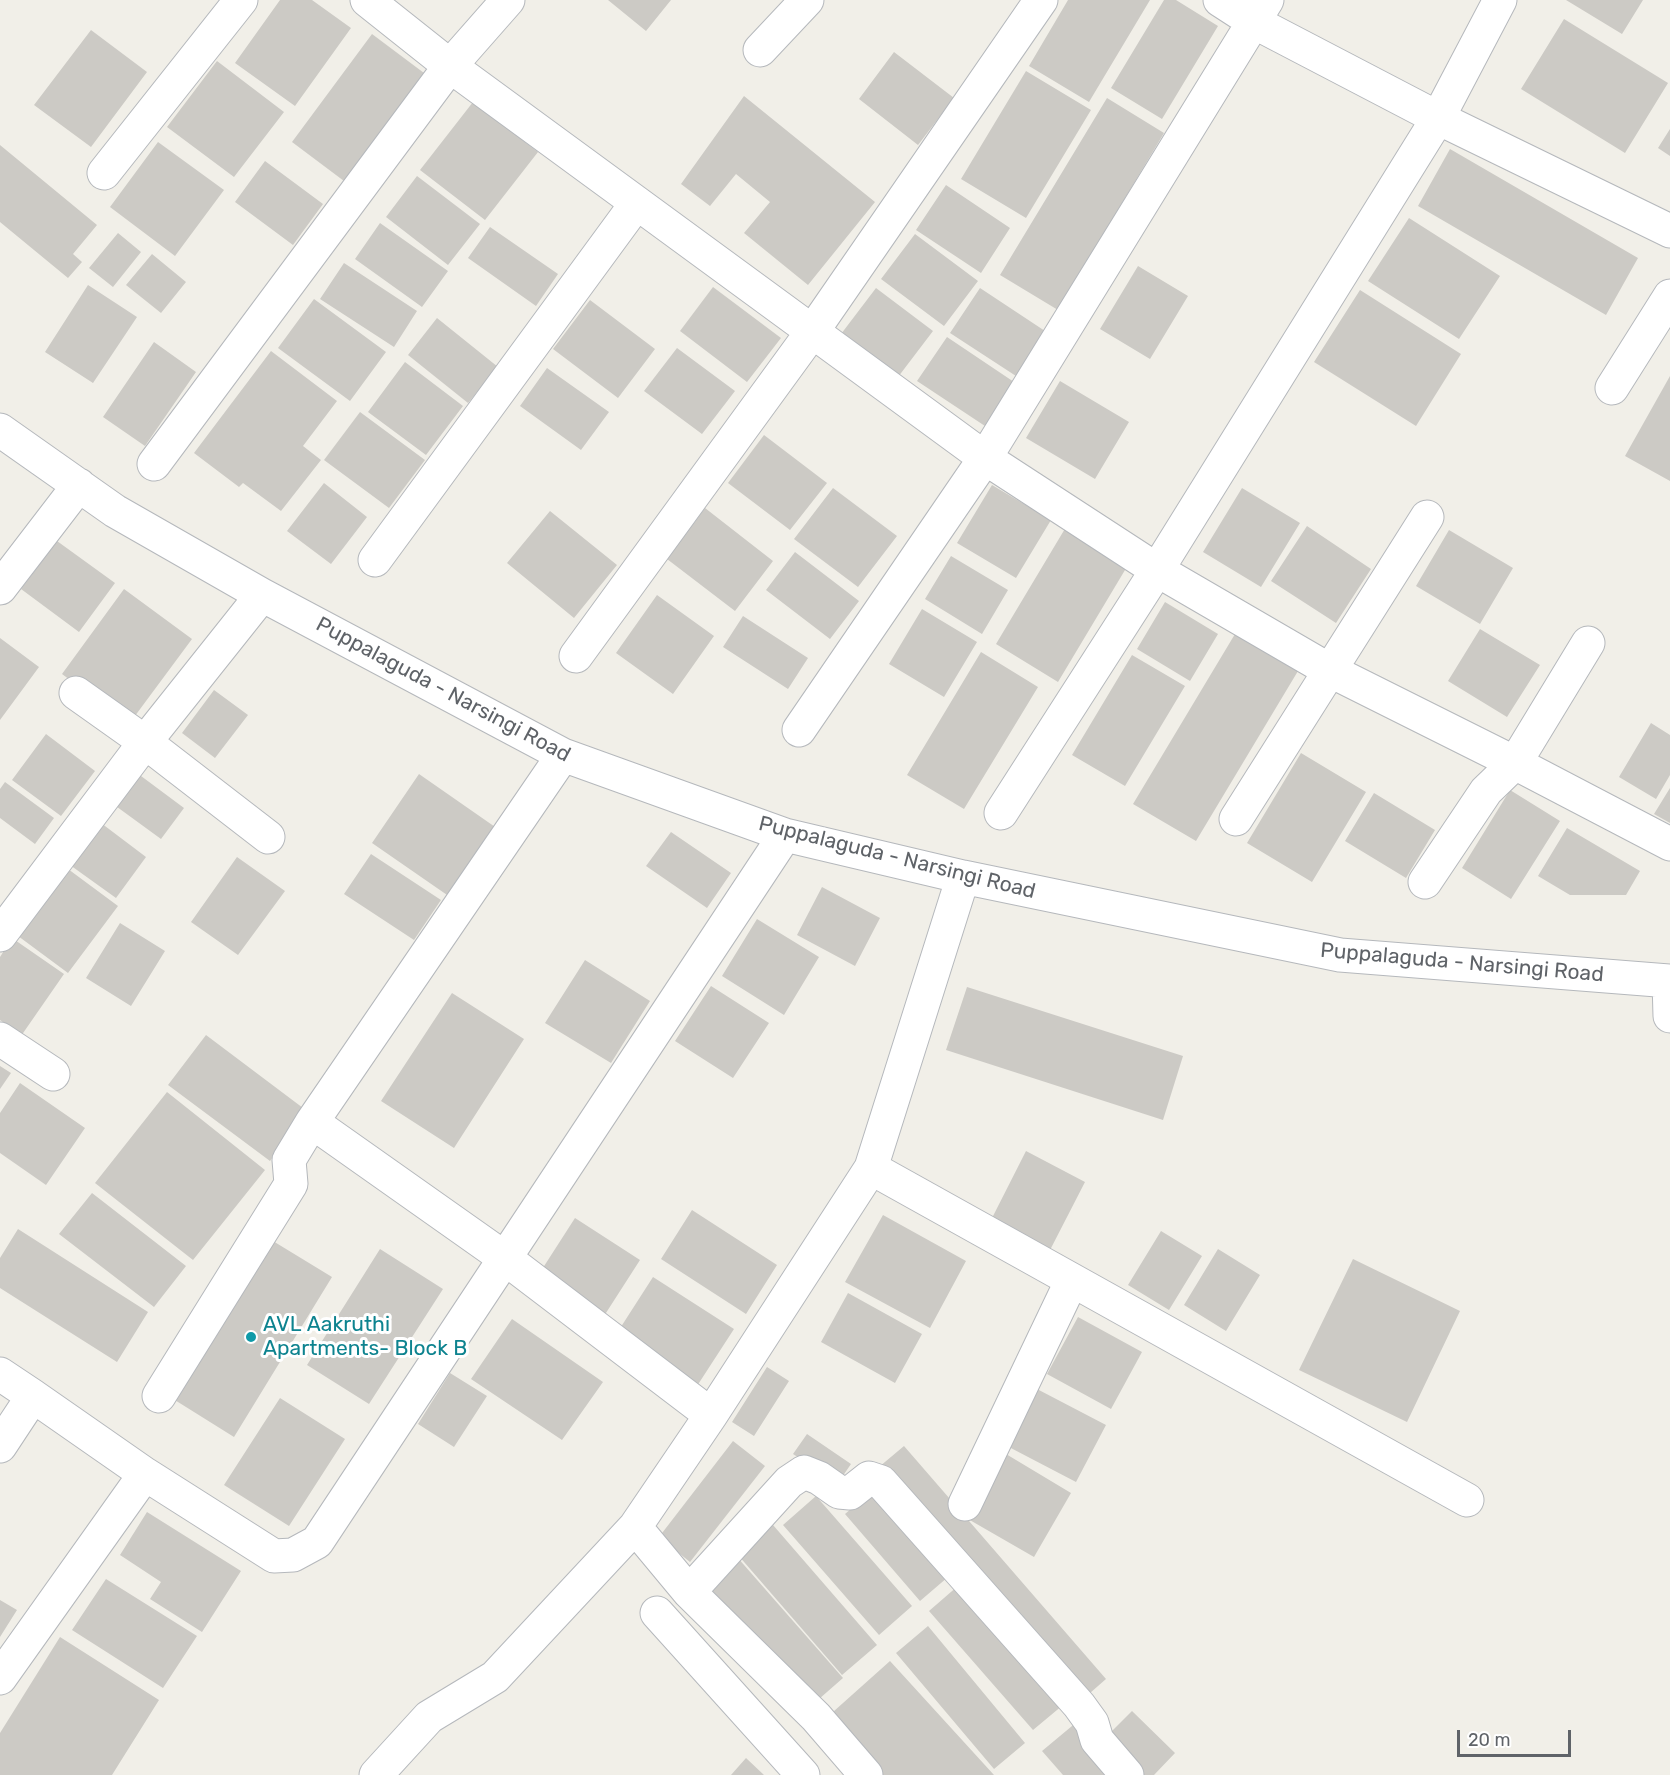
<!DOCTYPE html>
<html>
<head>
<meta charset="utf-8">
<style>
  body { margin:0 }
  #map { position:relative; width:1670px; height:1775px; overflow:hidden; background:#f1efe8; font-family:Rubik,sans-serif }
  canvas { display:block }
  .scale { position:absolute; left:1457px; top:1730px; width:114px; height:27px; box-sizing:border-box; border:3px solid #5f6368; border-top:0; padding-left:8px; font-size:18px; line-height:21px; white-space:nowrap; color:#5f6368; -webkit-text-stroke:4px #fff; paint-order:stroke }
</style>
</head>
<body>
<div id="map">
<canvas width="1670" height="1775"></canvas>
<div class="scale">20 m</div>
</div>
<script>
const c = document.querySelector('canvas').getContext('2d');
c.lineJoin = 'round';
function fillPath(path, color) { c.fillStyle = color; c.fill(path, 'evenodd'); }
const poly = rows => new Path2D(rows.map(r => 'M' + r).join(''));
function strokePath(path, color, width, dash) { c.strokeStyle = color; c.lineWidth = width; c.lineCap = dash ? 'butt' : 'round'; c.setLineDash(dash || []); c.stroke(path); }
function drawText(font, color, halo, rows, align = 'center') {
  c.font = font + ' Rubik,sans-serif'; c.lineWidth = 6; c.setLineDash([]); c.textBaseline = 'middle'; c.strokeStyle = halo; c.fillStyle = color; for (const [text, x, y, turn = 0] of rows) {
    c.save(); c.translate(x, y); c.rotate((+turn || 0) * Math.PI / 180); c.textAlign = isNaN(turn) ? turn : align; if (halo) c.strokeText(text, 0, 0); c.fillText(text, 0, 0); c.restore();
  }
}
const building = poly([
  [280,0,312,0,351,28,295,106,235,63],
  [608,0,671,0,646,31],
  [1068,0,1150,0,1089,102,1029,66],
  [1164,0,1176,0,1218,26,1162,119,1111,88],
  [1566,0,1643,0,1622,34],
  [1564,19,1668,83,1625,153,1521,89],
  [91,30,147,72,91,147,34,105],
  [372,34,424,73,344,181,292,142],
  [894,52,954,98,918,145,859,99],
  [217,61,284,112,234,177,167,127],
  [1026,71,1091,110,1026,218,961,179],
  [744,96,875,202,808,285,744,233,770,202,736,174,710,206,681,184],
  [1107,98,1164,133,1058,310,1000,275],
  [473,102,538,152,485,220,420,170],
  [1670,129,1670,156,1658,148],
  [158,142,224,190,175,256,110,207],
  [0,145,97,225,73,254,82,262,68,278,0,222],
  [1450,149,1638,258,1606,315,1418,206],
  [265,161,323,204,293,245,235,202],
  [417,176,480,224,448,265,386,217],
  [946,185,1010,228,981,273,916,230],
  [1409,218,1500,276,1459,339,1368,281],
  [380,223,448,271,422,307,355,259],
  [490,227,558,274,536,306,468,258],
  [118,233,141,252,113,287,89,268],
  [915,234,978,281,944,326,881,279],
  [152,254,186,282,161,313,126,285],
  [344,263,417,311,394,347,320,299],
  [1138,266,1188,296,1150,359,1100,329],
  [88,285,137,317,93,383,45,352],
  [713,287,781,338,747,382,680,331],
  [876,288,933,331,895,381,838,338],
  [980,288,1045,331,1016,376,950,333],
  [1360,290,1461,354,1416,426,1314,362],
  [314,299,386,352,350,401,278,348],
  [590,300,655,349,618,398,553,349],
  [437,318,498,367,468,403,408,355],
  [947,337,1014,382,985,426,917,381],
  [154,342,196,372,145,446,103,417],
  [677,348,735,391,702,434,644,391],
  [271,351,337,401,303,446,321,460,281,511,243,483,239,487,194,453],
  [405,362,463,406,426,455,368,412],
  [547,368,609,412,581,450,520,406],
  [1670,376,1670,481,1625,456],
  [1060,381,1129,422,1095,479,1026,438],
  [360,412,425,460,389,508,324,460],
  [764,435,827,483,790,530,728,483],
  [324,483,367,517,331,564,287,531],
  [992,485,1051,520,1016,578,957,543],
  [833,488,897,536,858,587,794,539],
  [1242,488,1300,523,1261,587,1203,552],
  [705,508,773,561,735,611,667,559],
  [550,511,617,565,574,618,507,563],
  [1307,526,1371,569,1336,623,1271,581],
  [1066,527,1128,565,1058,682,996,644],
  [1449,530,1513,568,1480,624,1416,586],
  [57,541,115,583,79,632,21,589],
  [795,552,859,601,830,639,766,590],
  [951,556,1008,590,982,634,925,599],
  [124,589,192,639,129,724,62,674],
  [657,595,714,636,673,694,616,653],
  [1165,602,1218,634,1190,681,1137,649],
  [922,609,977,642,944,697,889,664],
  [743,616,808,658,788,689,723,647],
  [1238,629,1301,666,1196,841,1133,804],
  [1480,629,1540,665,1507,717,1448,681],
  [0,638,39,667,0,720],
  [981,652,1038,687,964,809,907,775],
  [1132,655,1185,686,1125,786,1072,755],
  [214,690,248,715,215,758,182,733],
  [1651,723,1670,735,1670,775,1656,799,1619,777],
  [46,734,95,771,61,816,12,780],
  [1301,753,1366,792,1312,882,1247,843],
  [137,773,184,808,161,839,113,804],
  [419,774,498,829,450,897,372,843],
  [5,782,54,818,35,844,0,818,0,789],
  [1670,788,1670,823,1654,814],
  [1510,790,1560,821,1511,899,1462,868],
  [1374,793,1435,830,1406,878,1345,841],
  [101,823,146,857,116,898,70,865],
  [1567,828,1640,871,1626,895,1570,895,1538,876],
  [671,832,731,873,707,908,646,866],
  [371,854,441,900,414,940,344,894],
  [237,857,285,891,238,955,191,922],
  [64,866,118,906,68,973,14,933],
  [822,887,880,918,855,966,797,935],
  [757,919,819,957,784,1015,722,976],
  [120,923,165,951,131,1006,86,978],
  [12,938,64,974,21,1036,0,1020,0,957],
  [585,960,650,1001,611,1063,545,1023],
  [711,986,769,1023,733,1078,675,1041],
  [967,987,1183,1056,1163,1120,946,1050],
  [452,993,524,1039,454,1148,381,1101],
  [206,1035,307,1111,270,1161,168,1085],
  [0,1066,11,1073,0,1089],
  [20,1083,85,1128,46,1185,0,1153,0,1113],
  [167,1092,265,1170,193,1260,95,1183],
  [1026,1151,1085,1182,1049,1252,990,1222],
  [92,1193,186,1266,154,1307,59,1234],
  [692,1210,777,1265,746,1314,661,1259],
  [883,1215,966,1261,930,1328,845,1282],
  [575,1218,640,1260,604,1316,539,1274],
  [18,1229,148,1312,117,1362,0,1288,0,1258],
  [1161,1231,1202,1256,1169,1310,1128,1285],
  [268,1238,332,1277,234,1437,170,1397],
  [380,1249,443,1289,369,1404,307,1365],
  [1218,1249,1260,1275,1226,1331,1184,1305],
  [1353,1259,1460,1311,1407,1422,1299,1370],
  [653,1277,734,1329,697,1386,617,1333],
  [848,1293,922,1334,895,1383,821,1342],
  [1078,1317,1142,1352,1111,1409,1047,1374],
  [512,1319,603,1382,562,1440,471,1379],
  [767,1367,789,1381,754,1436,732,1422],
  [450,1373,487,1396,454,1447,418,1424],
  [1037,1389,1106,1425,1076,1482,1007,1446],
  [280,1398,345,1439,289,1526,224,1485],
  [807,1434,851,1464,838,1483,793,1454],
  [733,1441,765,1466,690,1562,659,1537],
  [904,1446,1106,1679,1082,1700,879,1467],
  [1006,1454,1071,1493,1034,1557,968,1519],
  [873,1490,948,1577,920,1601,845,1514],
  [816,1496,912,1606,879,1635,783,1525],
  [147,1512,241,1571,202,1632,150,1599,161,1582,120,1555],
  [773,1525,877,1645,842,1675,738,1555],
  [737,1557,843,1678,811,1706,705,1584],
  [106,1579,197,1636,163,1688,72,1630],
  [959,1585,1063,1705,1033,1730,929,1611],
  [0,1600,17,1610,0,1637],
  [928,1626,1025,1743,994,1769,896,1653],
  [60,1637,159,1700,112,1775,0,1775,0,1733],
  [890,1661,994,1775,874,1775,824,1720],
  [1132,1711,1175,1753,1154,1775,1136,1775,1102,1741],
  [1078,1721,1125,1775,1063,1775,1042,1751],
  [746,1758,764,1775,731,1775]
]);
const minor = poly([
  [367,0,450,66,985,458,1157,570,1329,670,1515,763,1670,844],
  [1220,0,1254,22,1438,118,1670,231],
  [760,50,807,0],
  [104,173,241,0],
  [1612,388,1670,296],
  [0,430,115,511,262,595,563,755,785,835,963,877,1340,955,1670,981],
  [154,464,450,66,508,0],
  [375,560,636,204],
  [0,588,79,485],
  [576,656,812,332,1041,0],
  [76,693,145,742,268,837],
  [799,730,985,458,1267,0],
  [1001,813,1157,570,1438,118,1500,0],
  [1236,819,1427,517],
  [1425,882,1486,791,1515,763,1588,643],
  [0,935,145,742,262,595],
  [1669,981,1670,1016],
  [0,1039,53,1074],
  [312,1122,506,1259,711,1415],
  [871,1168,1467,1500],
  [0,1374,33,1396],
  [159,1396,291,1184,289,1160,312,1122,563,755],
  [0,1446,33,1396,145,1474],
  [965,1504,1072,1280],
  [635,1527,689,1592,816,1717,866,1775],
  [689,1592,789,1482,804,1472,819,1478,839,1492,850,1493,869,1478,881,1482,1079,1705,1092,1723,1097,1740,1127,1775],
  [657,1613,803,1775],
  [0,1678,145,1474,274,1556,293,1555,317,1542,785,835],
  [376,1775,429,1717,495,1677,635,1527,711,1415,871,1168,963,877]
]);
const markers = [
  [251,1337,6,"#0f9aa8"]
];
const streetNames = [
  ["Puppalaguda - Narsingi Road",443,690,28],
  ["Puppalaguda - Narsingi Road",897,858,14],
  ["Puppalaguda - Narsingi Road",1462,963,5]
];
const cultureNames = [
  ["AVL Aakruthi",263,1325],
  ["Apartments- Block B",263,1349]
];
fillPath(building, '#cccac5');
strokePath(minor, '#b5b8bc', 35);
strokePath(minor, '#fff', 33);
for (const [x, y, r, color] of markers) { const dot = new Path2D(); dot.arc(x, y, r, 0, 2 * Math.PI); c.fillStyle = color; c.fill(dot); strokePath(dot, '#fff', 2); }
drawText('21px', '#5f6368', '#fff', streetNames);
drawText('21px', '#0d838f', '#fff', cultureNames, 'left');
</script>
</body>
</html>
